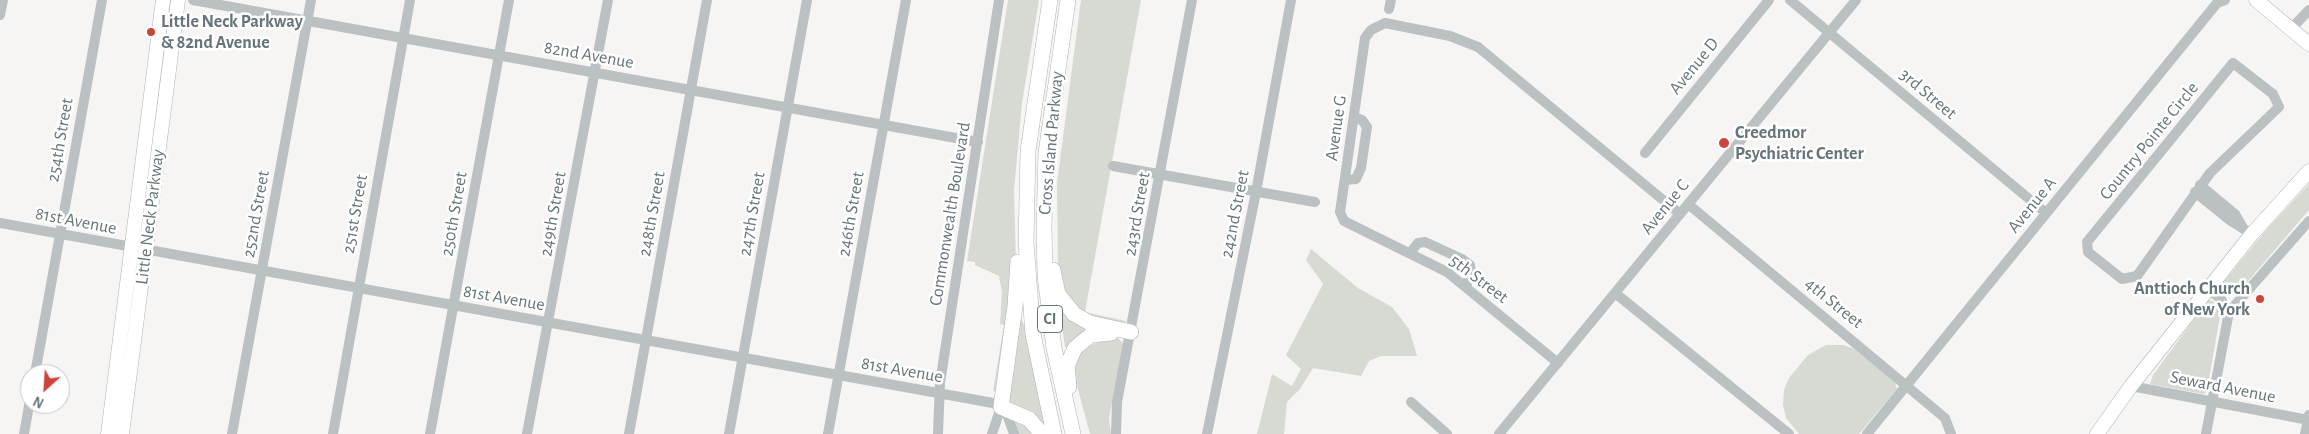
<!DOCTYPE html>
<html>
<head>
<meta charset="utf-8">
<style>
  body { margin:0 }
  #map { position:relative; width:2309px; height:434px; overflow:hidden; background:#f6f5f3; font-family:"Alegreya Sans",sans-serif }
  canvas { display:block }
  .north { position:absolute; left:20px; top:364px; width:50px; height:50px; box-sizing:border-box; background:#fff; border:1px solid #c1c8ca; border-radius:50%; rotate:206deg; font-size:14px; font-weight:700; line-height:20px; text-align:center; color:#65757a }
  .north::after { content:''; display:block; margin:auto; width:18px; height:22px; background:#cd443c; clip-path:polygon(50% 0,100% 100%,50% 72%,0 100%) }
</style>
</head>
<body>
<div id="map">
<canvas width="2309" height="434"></canvas>
<div class="north">N</div>
</div>
<script>
const c = document.querySelector('canvas').getContext('2d');
c.lineJoin = 'round';
function fillPath(path, color) { c.fillStyle = color; c.fill(path, 'evenodd'); }
const poly = rows => new Path2D(rows.map(r => 'M' + r).join(''));
function strokePath(path, color, width, dash) { c.strokeStyle = color; c.lineWidth = width; c.lineCap = dash ? 'butt' : 'round'; c.setLineDash(dash || []); c.stroke(path); }
function drawText(font, color, halo, rows, align = 'center') {
  c.font = font + ' "Alegreya Sans",sans-serif'; c.lineWidth = 5; c.setLineDash([]); c.textBaseline = 'middle'; c.strokeStyle = halo; c.fillStyle = color; for (const [text, x, y, turn = 0] of rows) {
    c.save(); c.translate(x, y); c.rotate((+turn || 0) * Math.PI / 180); c.textAlign = isNaN(turn) ? turn : align; if (halo) c.strokeText(text, 0, 0); c.fillText(text, 0, 0); c.restore();
  }
}
const green = poly([
  [1008,0,1039,0,1022,103,1014,190,1016,265,996,392,993,391,1004,325,1000,324,1002,292,999,276,975,265,975,262,967,261],
  [1081,0,1141,0,1085,312,1126,321,1123,325,1083,314,1062,292,1058,274,1057,183],
  [2309,184,2309,210,2238,293,2234,293,2223,283,2267,229],
  [1311,249,1358,288,1392,307,1409,329,1417,356,1381,356,1369,361,1361,376,1313,368,1300,389,1287,402,1284,434,1257,434,1272,374,1292,386,1301,369,1286,355,1323,284,1306,260],
  [2208,300,2213,301,2221,310,2207,391,2204,394,2150,384,2153,375],
  [1059,306,1092,328,1068,347,1065,347],
  [1021,317,1028,336,1045,422,1039,425,1006,402,1016,319],
  [1106,336,1117,337,1124,344,1109,418,1111,434,1090,434,1074,374,1077,358,1085,348,1105,339],
  [1826,345,1844,345,1854,349,1895,382,1897,389,1859,434,1799,434,1786,418,1783,405,1784,390,1789,378,1808,355],
  [1015,419,1039,434,1018,434]
]);
const minor = poly([
  [193,0,978,142],
  [1790,0,2046,213],
  [1389,9,1391,0],
  [0,15,3,0],
  [2291,29,2309,10],
  [2233,63,2273,94,2279,107,2210,173,2137,276,2122,279,2088,252,2087,242,2233,63],
  [1645,153,1769,0],
  [1113,166,1315,202],
  [1345,180,1356,179,1361,168,1367,127,1362,120,1354,117],
  [2200,185,2235,214,2242,226],
  [2195,192,2231,221,2252,234],
  [1688,204,1945,418,1951,434],
  [0,223,993,403,1001,407,1007,414,1014,434],
  [1410,253,1418,243,1425,242,1462,259,1470,265,1471,271,1466,287],
  [1615,293,1789,434],
  [2229,312,2309,221],
  [1558,363,1447,272,1344,221,1340,212,1365,38,1371,30,1385,23,1450,36,1478,47,1680,214],
  [35,374,102,0],
  [2131,386,2309,420],
  [1411,402,1447,434],
  [24,434,30,400],
  [232,434,311,0],
  [333,434,410,0],
  [430,434,509,0],
  [527,434,608,0],
  [629,434,707,0],
  [729,434,807,0],
  [828,434,906,0],
  [938,434,940,383,999,0],
  [992,434,1001,407],
  [1116,434,1117,402,1192,0],
  [1207,434,1256,192,1291,0],
  [1499,434,1856,0],
  [1867,434,2217,3,2225,0],
  [2206,434,2229,312,2221,299,2208,289],
  [2305,434,2309,415]
]);
const major = poly([
  [2256,0,2309,44],
  [108,434,163,0],
  [122,434,178,0],
  [2097,434,2131,386,2252,234,2309,171]
]);
const highway = poly([
  [1050,0,1028,151,1026,242,1033,334,1054,434],
  [1068,0,1046,153,1044,227,1045,275,1054,348,1073,434],
  [1018,262,1015,306,1001,407,1029,419,1042,434],
  [1053,270,1058,294,1074,314,1090,323,1131,332],
  [1069,387,1067,366,1075,348,1091,335,1111,333]
]);
const markers = [
  [151,32,5,"#cd443c"],
  [1724,143,6,"#cd443c"],
  [2260,299,5,"#cd443c"]
];
const shields = [
  [1050,319,25]
];
const shieldNames = [
  ["CI",1050,319]
];
const poiNames = [
  ["Little Neck Parkway",161,22],
  ["& 82nd Avenue",161,43],
  ["Creedmor",1735,133],
  ["Psychiatric Center",1735,154],
  ["Anttioch Church",2250,289,"right"],
  ["of New York",2250,310,"right"]
];
const streetNames = [
  ["82nd Avenue",589,55,10],
  ["Avenue D",1694,66,-51],
  ["3rd Street",1928,94,40],
  ["Avenue G",1336,128,-82],
  ["254th Street",60,140,-80],
  ["Country Pointe Circle",2149,141,-51],
  ["Cross Island Parkway",1051,143,-85],
  ["Avenue A",2032,205,-51],
  ["Avenue C",1665,207,-51],
  ["252nd Street",256,214,-80],
  ["251st Street",355,214,-80],
  ["250th Street",454,214,-80],
  ["249th Street",553,214,-80],
  ["248th Street",652,214,-80],
  ["247th Street",752,214,-80],
  ["246th Street",851,214,-80],
  ["Commonwealth Boulevard",950,214,-81],
  ["243rd Street",1137,214,-80],
  ["242nd Street",1235,214,-79],
  ["Little Neck Parkway",150,217,-83],
  ["81st Avenue",76,221,11],
  ["5th Street",1479,279,37],
  ["81st Avenue",504,298,10],
  ["4th Street",1834,303,39],
  ["81st Avenue",902,370,10],
  ["Seward Avenue",2223,387,11]
];
fillPath(green, '#d6dad3');
strokePath(major, '#afb4b6', 15);
strokePath(highway, '#afb4b5', 16);
strokePath(minor, '#bbc0c2', 10);
strokePath(major, '#fff', 14);
strokePath(highway, '#fff', 15);
for (const [x, y, r, color] of markers) { const dot = new Path2D(); dot.arc(x, y, r, 0, 2 * Math.PI); c.fillStyle = color; c.fill(dot); strokePath(dot, '#fff', 2); }
for (const [x, y, w] of shields) { const box = new Path2D(); box.roundRect(x - w / 2, y - 13.5, w, 27, 4); c.fillStyle = '#fff'; c.fill(box); strokePath(box, '#65757a', 1); }
drawText('bold 16px', '#65757a', null, shieldNames);
drawText('bold 18px', '#65757a', '#fff', poiNames, 'left');
drawText('18px', '#65757a', '#fff', streetNames);
</script>
</body>
</html>
